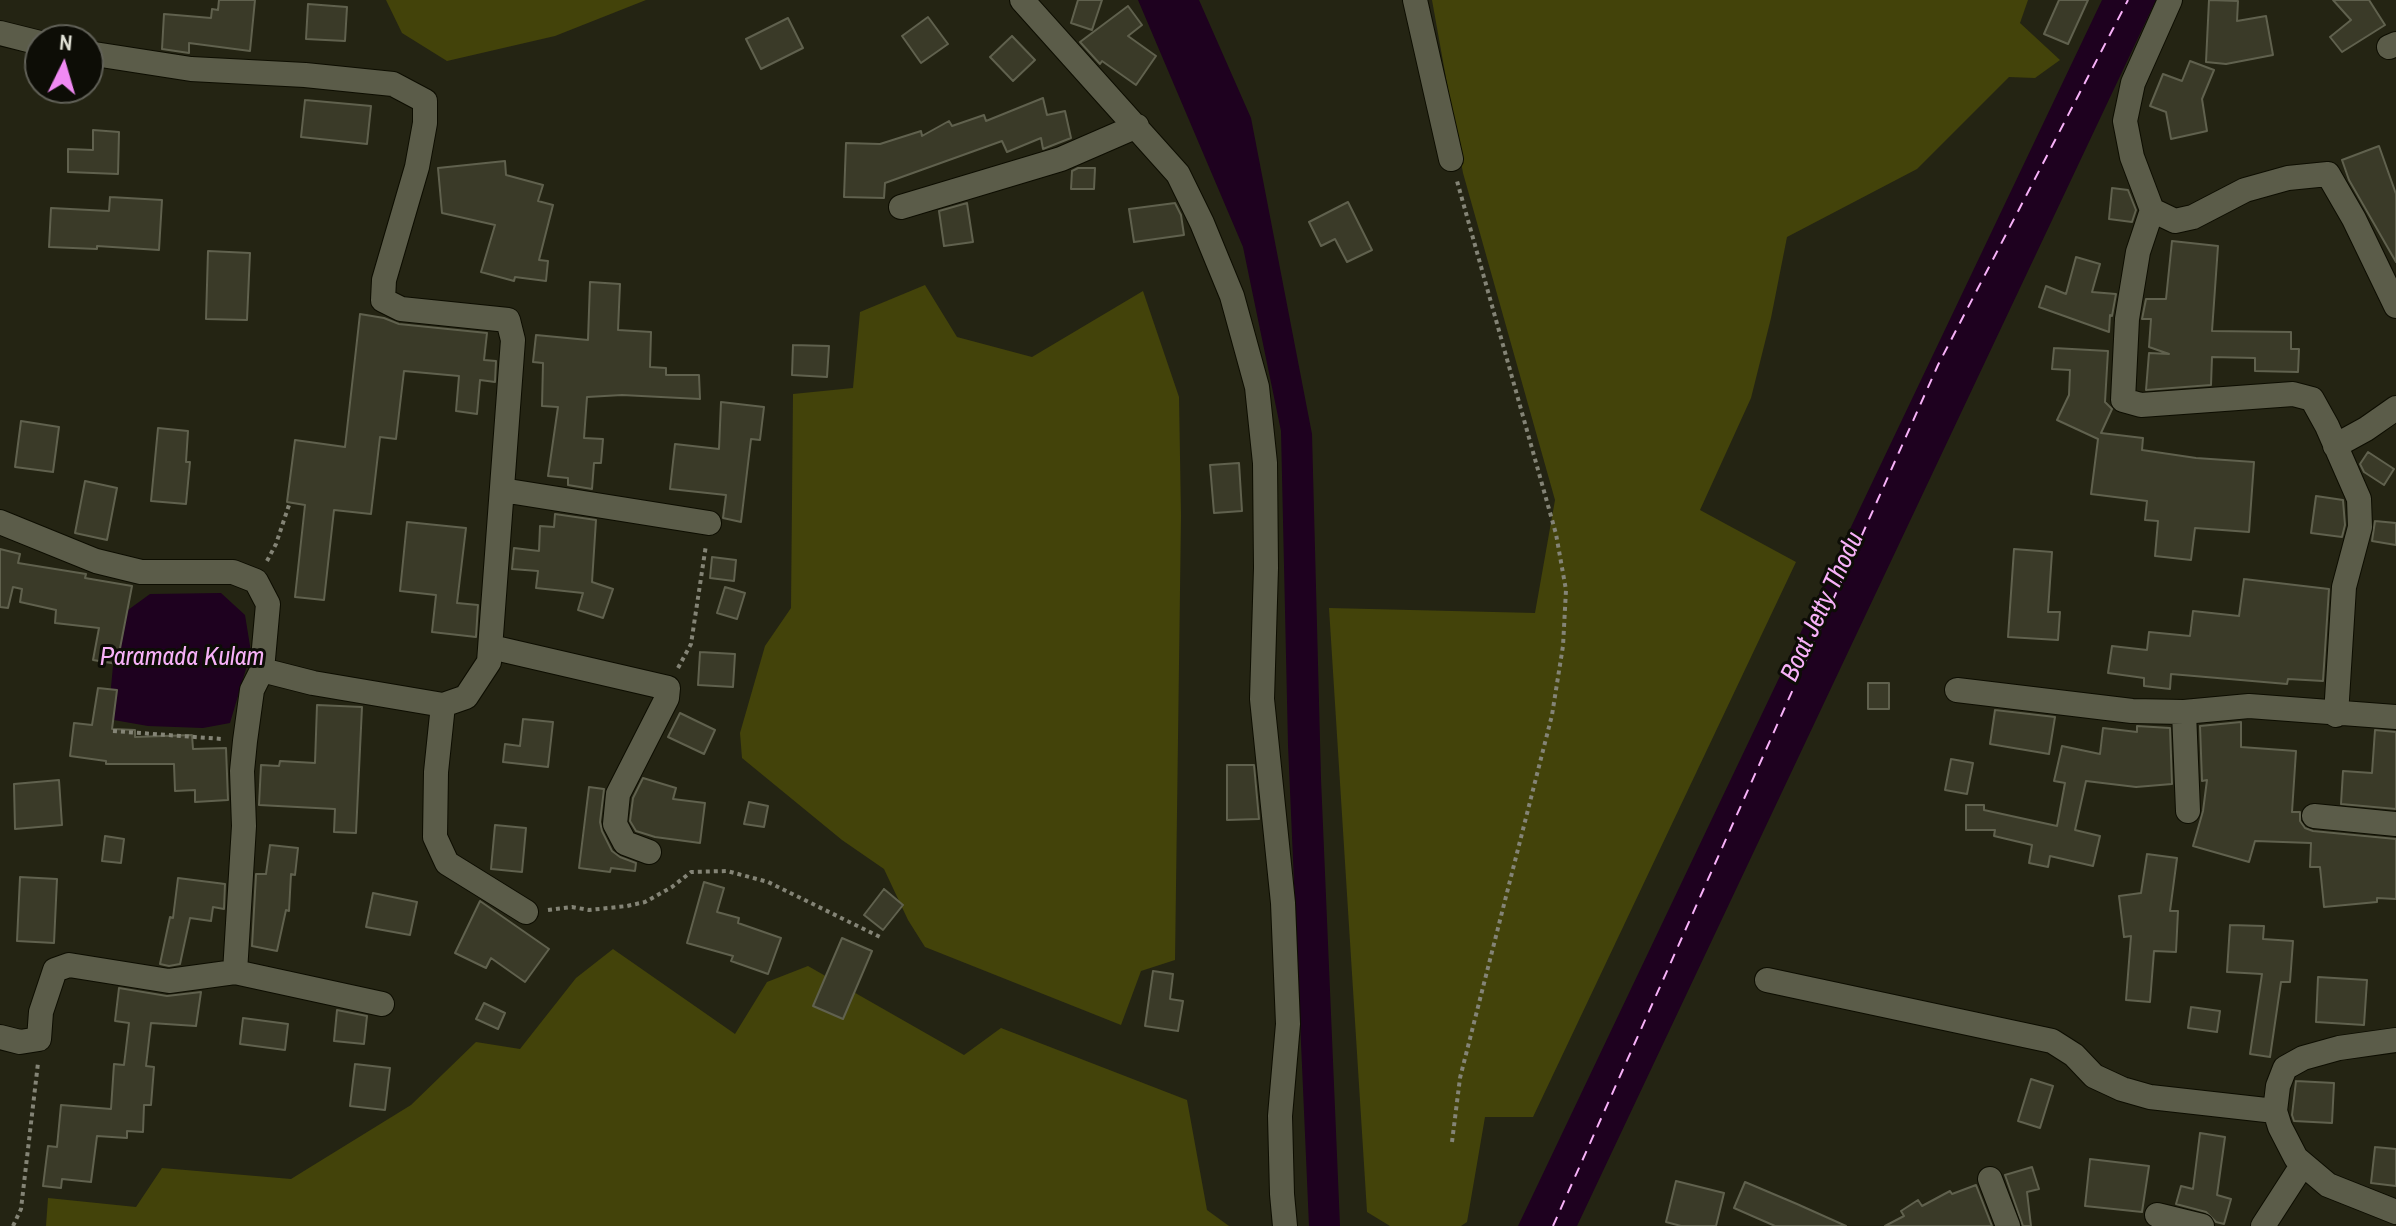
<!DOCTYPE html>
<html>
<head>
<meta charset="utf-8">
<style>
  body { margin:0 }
  #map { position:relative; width:2396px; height:1226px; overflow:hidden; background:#242413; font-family:"Archivo Narrow",sans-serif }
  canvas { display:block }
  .north { position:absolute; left:24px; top:24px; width:80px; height:80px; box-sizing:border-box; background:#0d0d06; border:2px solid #616158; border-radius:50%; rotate:5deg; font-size:22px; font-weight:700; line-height:32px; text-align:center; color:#dfdfd4 }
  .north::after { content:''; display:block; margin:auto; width:28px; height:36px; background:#f18af4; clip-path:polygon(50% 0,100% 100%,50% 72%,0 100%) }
</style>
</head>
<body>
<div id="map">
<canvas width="2396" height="1226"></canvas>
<div class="north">N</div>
</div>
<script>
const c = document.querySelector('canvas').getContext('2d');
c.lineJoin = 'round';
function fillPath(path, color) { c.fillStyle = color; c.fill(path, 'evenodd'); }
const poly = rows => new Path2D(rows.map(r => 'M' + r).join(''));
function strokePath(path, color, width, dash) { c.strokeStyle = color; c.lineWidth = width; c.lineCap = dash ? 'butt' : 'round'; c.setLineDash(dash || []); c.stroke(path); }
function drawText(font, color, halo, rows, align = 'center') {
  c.font = font + ' "Archivo Narrow",sans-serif'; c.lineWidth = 6; c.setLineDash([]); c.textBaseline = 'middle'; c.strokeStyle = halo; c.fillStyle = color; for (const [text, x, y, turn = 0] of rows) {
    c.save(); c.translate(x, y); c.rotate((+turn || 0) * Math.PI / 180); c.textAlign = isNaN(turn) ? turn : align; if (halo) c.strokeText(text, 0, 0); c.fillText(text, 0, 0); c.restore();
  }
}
const green = poly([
  [386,0,646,0,555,36,447,61,402,33],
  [1432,0,2028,0,2020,23,2060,60,2035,78,2009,77,1917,169,1787,237,1771,318,1751,398,1700,510,1796,562,1533,1117,1485,1117,1467,1222,1461,1226,1390,1226,1367,1212,1329,608,1535,613,1555,500,1463,173],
  [925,285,957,337,1032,357,1143,291,1179,397,1181,516,1175,960,1141,971,1121,1025,925,947,908,920,884,869,842,840,742,758,740,733,765,646,791,608,793,394,853,388,860,312],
  [613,949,735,1034,767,982,808,966,964,1055,1001,1028,1187,1100,1207,1210,1229,1226,46,1226,48,1198,136,1207,162,1168,291,1179,411,1105,476,1042,520,1049,576,978]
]);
const water = poly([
  [1138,0,1199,0,1251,118,1312,434,1321,779,1340,1226,1309,1226,1288,745,1281,431,1243,247],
  [2102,0,2156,0,1577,1226,1518,1226],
  [221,593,245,615,251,652,230,723,203,728,148,726,108,719,113,666,128,610,150,594]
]);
const ferry = poly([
  [1553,1226,1938,365,2128,0]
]);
const building = poly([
  [219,0,255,0,250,51,189,43,189,53,162,49,164,14,211,18,212,9,218,10,219,0],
  [1078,0,1102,0,1092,30,1071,23,1078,0],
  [2059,0,2088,0,2068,44,2044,34,2059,0],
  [2209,0,2238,1,2237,21,2266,16,2273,55,2226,64,2206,62,2209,0],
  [2333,0,2369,0,2385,25,2342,52,2330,37,2351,20,2333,0],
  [308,4,347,7,345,41,306,39,308,4],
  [1128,6,1142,25,1128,36,1156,56,1136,85,1102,61,1100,64,1080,42,1128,6],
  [928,17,948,44,921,63,902,36,928,17],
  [788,18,803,48,761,69,746,39,788,18],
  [1012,36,1035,60,1013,81,990,57,1012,36],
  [2190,61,2214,70,2202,99,2207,131,2171,139,2166,112,2150,106,2163,74,2182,81,2190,61],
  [1043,98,1047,115,1065,111,1071,138,1043,149,1041,138,1007,152,1002,141,885,183,884,198,844,197,846,143,880,144,921,131,922,136,949,121,952,126,984,115,986,121,1043,98],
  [305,100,371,106,367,144,301,137,305,100],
  [93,130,119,132,118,174,68,172,68,149,93,150,93,130],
  [2379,146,2396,194,2396,262,2349,180,2342,160,2379,146],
  [505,161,506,175,543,185,538,201,553,205,539,260,548,261,546,281,515,277,514,281,481,272,495,225,442,213,438,168,505,161],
  [1078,168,1095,168,1094,189,1071,189,1072,171,1078,168],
  [2112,188,2128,190,2136,210,2132,222,2109,219,2112,188],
  [110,197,162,200,159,250,97,246,97,249,49,247,51,208,109,211,110,197],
  [1348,202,1372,250,1347,262,1335,239,1321,246,1309,222,1348,202],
  [967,203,973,242,944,246,939,211,967,203],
  [1175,203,1181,215,1184,235,1134,242,1129,209,1175,203],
  [2172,241,2218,246,2212,331,2291,332,2291,349,2299,349,2298,372,2255,371,2255,358,2212,357,2211,385,2146,390,2149,353,2169,354,2149,347,2151,319,2142,319,2146,299,2166,299,2172,241],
  [208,251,250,253,247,320,206,319,208,251],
  [2076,257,2100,264,2092,292,2116,294,2112,316,2110,315,2109,332,2039,307,2046,286,2066,294,2076,257],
  [590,282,620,284,618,330,651,332,650,367,666,368,666,375,699,375,700,399,622,395,587,397,584,438,603,439,601,463,594,463,592,489,568,485,568,478,548,476,558,407,542,406,543,363,533,362,536,335,588,340,590,282],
  [360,314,384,318,399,324,487,333,484,360,496,361,495,382,480,380,477,414,456,411,459,376,404,371,396,439,380,437,371,514,334,510,324,600,295,597,305,505,287,502,295,440,345,447,360,314],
  [793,345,829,346,827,377,792,375,793,345],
  [2054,348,2108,351,2105,402,2112,409,2101,433,2143,438,2142,450,2196,458,2254,462,2249,532,2195,528,2191,560,2155,556,2158,521,2145,520,2147,501,2091,494,2098,439,2057,420,2069,395,2070,370,2052,369,2054,348],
  [721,402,764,407,760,440,751,439,741,522,723,518,726,495,670,489,675,444,719,449,721,402],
  [21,421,59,427,53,472,15,467,21,421],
  [158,428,188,431,186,462,190,462,186,504,151,501,158,428],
  [2368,452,2394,469,2384,485,2364,472,2360,464,2368,452],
  [1239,463,1242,511,1214,513,1210,465,1239,463],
  [85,481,117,488,107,540,75,533,85,481],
  [2316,496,2343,500,2345,525,2342,537,2311,533,2316,496],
  [555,514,596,520,592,582,613,589,603,618,578,610,583,593,536,588,538,571,512,569,514,548,539,551,540,526,554,527,555,514],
  [2375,521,2396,523,2396,545,2372,541,2375,521],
  [407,522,466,528,457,603,478,605,476,637,432,632,436,595,400,591,407,522],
  [0,549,20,554,18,563,86,574,85,578,132,586,117,664,93,660,99,628,55,623,56,610,20,602,22,589,13,587,8,608,0,607,0,549],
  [2014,549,2052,552,2048,612,2060,612,2058,640,2008,637,2014,549],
  [712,557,736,560,734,581,710,578,712,557],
  [2244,579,2329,589,2323,681,2288,679,2287,684,2171,674,2170,689,2144,686,2144,678,2108,673,2112,646,2147,650,2149,632,2190,636,2193,611,2239,616,2244,579],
  [725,587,745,593,737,619,717,613,725,587],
  [700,652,735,654,733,687,698,685,700,652],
  [1868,683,1889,683,1889,709,1868,709,1868,683],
  [98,688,117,690,112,729,135,730,135,737,192,735,193,749,226,748,228,800,195,802,195,790,175,791,174,764,106,764,106,761,70,756,74,723,92,725,98,688],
  [317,705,362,707,356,833,334,832,335,809,259,805,261,765,279,766,280,761,315,763,317,705],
  [1995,710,2055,717,2049,754,1990,744,1995,710],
  [680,713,715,730,704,754,668,737,680,713],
  [523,719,553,722,548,767,503,762,505,744,520,746,523,719],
  [2241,722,2241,747,2296,751,2292,812,2300,812,2300,821,2305,828,2313,831,2396,839,2396,899,2377,898,2377,902,2324,907,2320,867,2310,867,2311,843,2255,841,2249,862,2193,846,2203,811,2207,780,2202,781,2200,726,2241,722],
  [2137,726,2170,728,2172,784,2136,787,2086,781,2075,830,2100,836,2093,866,2050,856,2048,867,2029,863,2032,845,1994,836,1995,830,1966,830,1966,805,1984,805,1984,810,2057,826,2065,783,2054,781,2062,746,2100,754,2103,728,2137,732,2137,726],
  [2375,730,2396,732,2396,809,2341,804,2343,771,2372,773,2375,730],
  [1951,759,1973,763,1967,794,1945,790,1951,759],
  [1227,765,1254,765,1259,819,1227,820,1227,765],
  [643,778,676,788,673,799,705,803,700,843,655,837,636,831,630,821,633,798,643,778],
  [59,780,62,825,15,829,14,784,59,780],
  [589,787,604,789,600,822,602,831,612,851,620,857,636,863,635,871,611,868,610,872,579,868,589,787],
  [749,802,768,806,764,827,744,824,749,802],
  [495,825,526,828,522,872,491,869,495,825],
  [105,836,124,839,121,863,102,861,105,836],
  [270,845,298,848,295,875,291,874,289,911,286,910,277,951,252,946,256,874,266,874,270,845],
  [2147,854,2177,858,2170,911,2178,911,2176,952,2154,951,2150,1002,2126,1000,2131,936,2124,937,2119,896,2141,893,2147,854],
  [20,877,57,879,54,943,17,941,20,877],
  [178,878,225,884,224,909,213,907,211,921,190,918,180,964,169,966,160,964,170,917,173,918,178,878],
  [704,882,724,888,717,912,739,918,738,923,781,938,768,974,731,961,733,956,687,943,704,882],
  [884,889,903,905,883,930,864,915,884,889],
  [373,893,417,902,410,935,366,927,373,893],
  [480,901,549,949,525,982,491,958,486,968,455,953,480,901],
  [2230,925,2264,926,2263,939,2293,941,2290,982,2281,982,2270,1057,2250,1054,2262,974,2227,972,2230,925],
  [842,938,872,951,843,1019,813,1006,842,938],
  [1153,971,1173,974,1170,999,1183,1001,1178,1031,1145,1026,1153,971],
  [2318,977,2367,980,2364,1025,2316,1022,2318,977],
  [119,988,167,996,201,992,196,1026,151,1023,146,1066,154,1067,151,1105,144,1105,143,1132,127,1131,127,1138,97,1136,91,1182,62,1179,61,1188,43,1186,48,1146,57,1147,61,1105,111,1109,114,1064,124,1065,129,1023,115,1021,119,988],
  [484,1003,505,1013,498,1029,476,1019,484,1003],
  [2191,1007,2220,1011,2217,1032,2188,1028,2191,1007],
  [337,1010,367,1016,364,1044,334,1041,337,1010],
  [243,1018,288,1024,285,1050,240,1044,243,1018],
  [355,1064,390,1068,385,1110,350,1106,355,1064],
  [2031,1079,2053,1086,2040,1128,2018,1121,2031,1079],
  [2296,1081,2334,1083,2332,1123,2294,1121,2292,1115,2296,1081],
  [2200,1133,2225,1137,2217,1195,2231,1199,2224,1224,2216,1222,2206,1212,2176,1204,2181,1186,2193,1189,2200,1133],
  [2375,1147,2396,1149,2396,1186,2371,1183,2375,1147],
  [2090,1159,2149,1166,2142,1212,2085,1206,2090,1159],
  [2032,1167,2039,1189,2027,1192,2031,1226,2023,1226,2005,1175,2032,1167],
  [1676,1181,1724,1193,1716,1226,1681,1226,1666,1222,1676,1181],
  [1745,1182,1797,1204,1846,1226,1775,1226,1734,1208,1745,1182],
  [1976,1185,1992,1226,1885,1226,1904,1216,1901,1211,1918,1200,1922,1206,1950,1191,1952,1194,1976,1185]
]);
const path = poly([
  [267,561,276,544,289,505],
  [678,668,691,644,706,545],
  [113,731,222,739],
  [548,910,572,907,589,910,627,906,645,902,672,887,691,872,727,871,768,882,882,938],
  [1452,1142,1460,1078,1552,715,1563,646,1566,590,1556,534,1457,181],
  [13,1226,21,1209,38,1063]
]);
const minor = poly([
  [1022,0,1178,174,1202,223,1232,296,1257,387,1265,463,1266,568,1262,699,1283,903,1288,1024,1280,1116,1282,1194,1285,1226],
  [1415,0,1451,159],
  [2170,0,2133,83,2125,121,2132,157,2152,210,2138,252,2127,319,2123,400,2141,405,2293,394,2312,399,2327,426,2359,499,2360,527,2344,587,2336,715],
  [0,33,40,43],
  [2389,47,2396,44],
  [901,207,1061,159,1137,126],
  [2152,210,2175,221,2193,217,2245,190,2288,178,2328,174,2354,219,2396,306],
  [2335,446,2366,429,2396,408],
  [502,490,709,523],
  [0,522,96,561,141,572,233,572,256,581,268,604,262,670,313,683,443,705,466,697,489,662,513,340,508,320,401,309,383,300,384,280,417,167,425,123,425,101,393,84,305,75,191,69,88,53],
  [491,647,668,688,667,698,618,794,615,824,625,843,649,852],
  [1957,690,2132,711,2184,712,2249,706,2396,717],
  [443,705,436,772,435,837,447,863,526,912],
  [2184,712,2188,811],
  [2314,816,2396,824],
  [235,972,244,826,242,771,245,741,252,690,262,670],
  [1767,980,2052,1041,2074,1055,2094,1076,2122,1089,2150,1097,2275,1111],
  [0,1037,20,1042,39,1039,41,1012,55,970,69,965,169,981,235,972,382,1004],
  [2396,1040,2339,1048,2303,1058,2285,1068,2278,1086,2275,1111,2280,1127,2296,1158,2328,1185,2396,1212],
  [1990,1179,2008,1226],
  [2157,1215,2202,1226],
  [2263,1226,2303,1164]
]);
const waterNames = [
  ["Boat Jetty Thodu",1823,607,-65],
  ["Paramada Kulam",182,658]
];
fillPath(green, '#43430a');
fillPath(water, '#1e011f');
strokePath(ferry, '#f7b1f8', 2, [10, 8]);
fillPath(building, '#3a3a28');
strokePath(building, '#60614e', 2);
strokePath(minor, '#0d0d01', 26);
strokePath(path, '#848476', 4, [4, 4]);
strokePath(minor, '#5b5c49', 24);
drawText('italic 26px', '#f7b1f8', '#0d0d06', waterNames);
</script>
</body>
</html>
